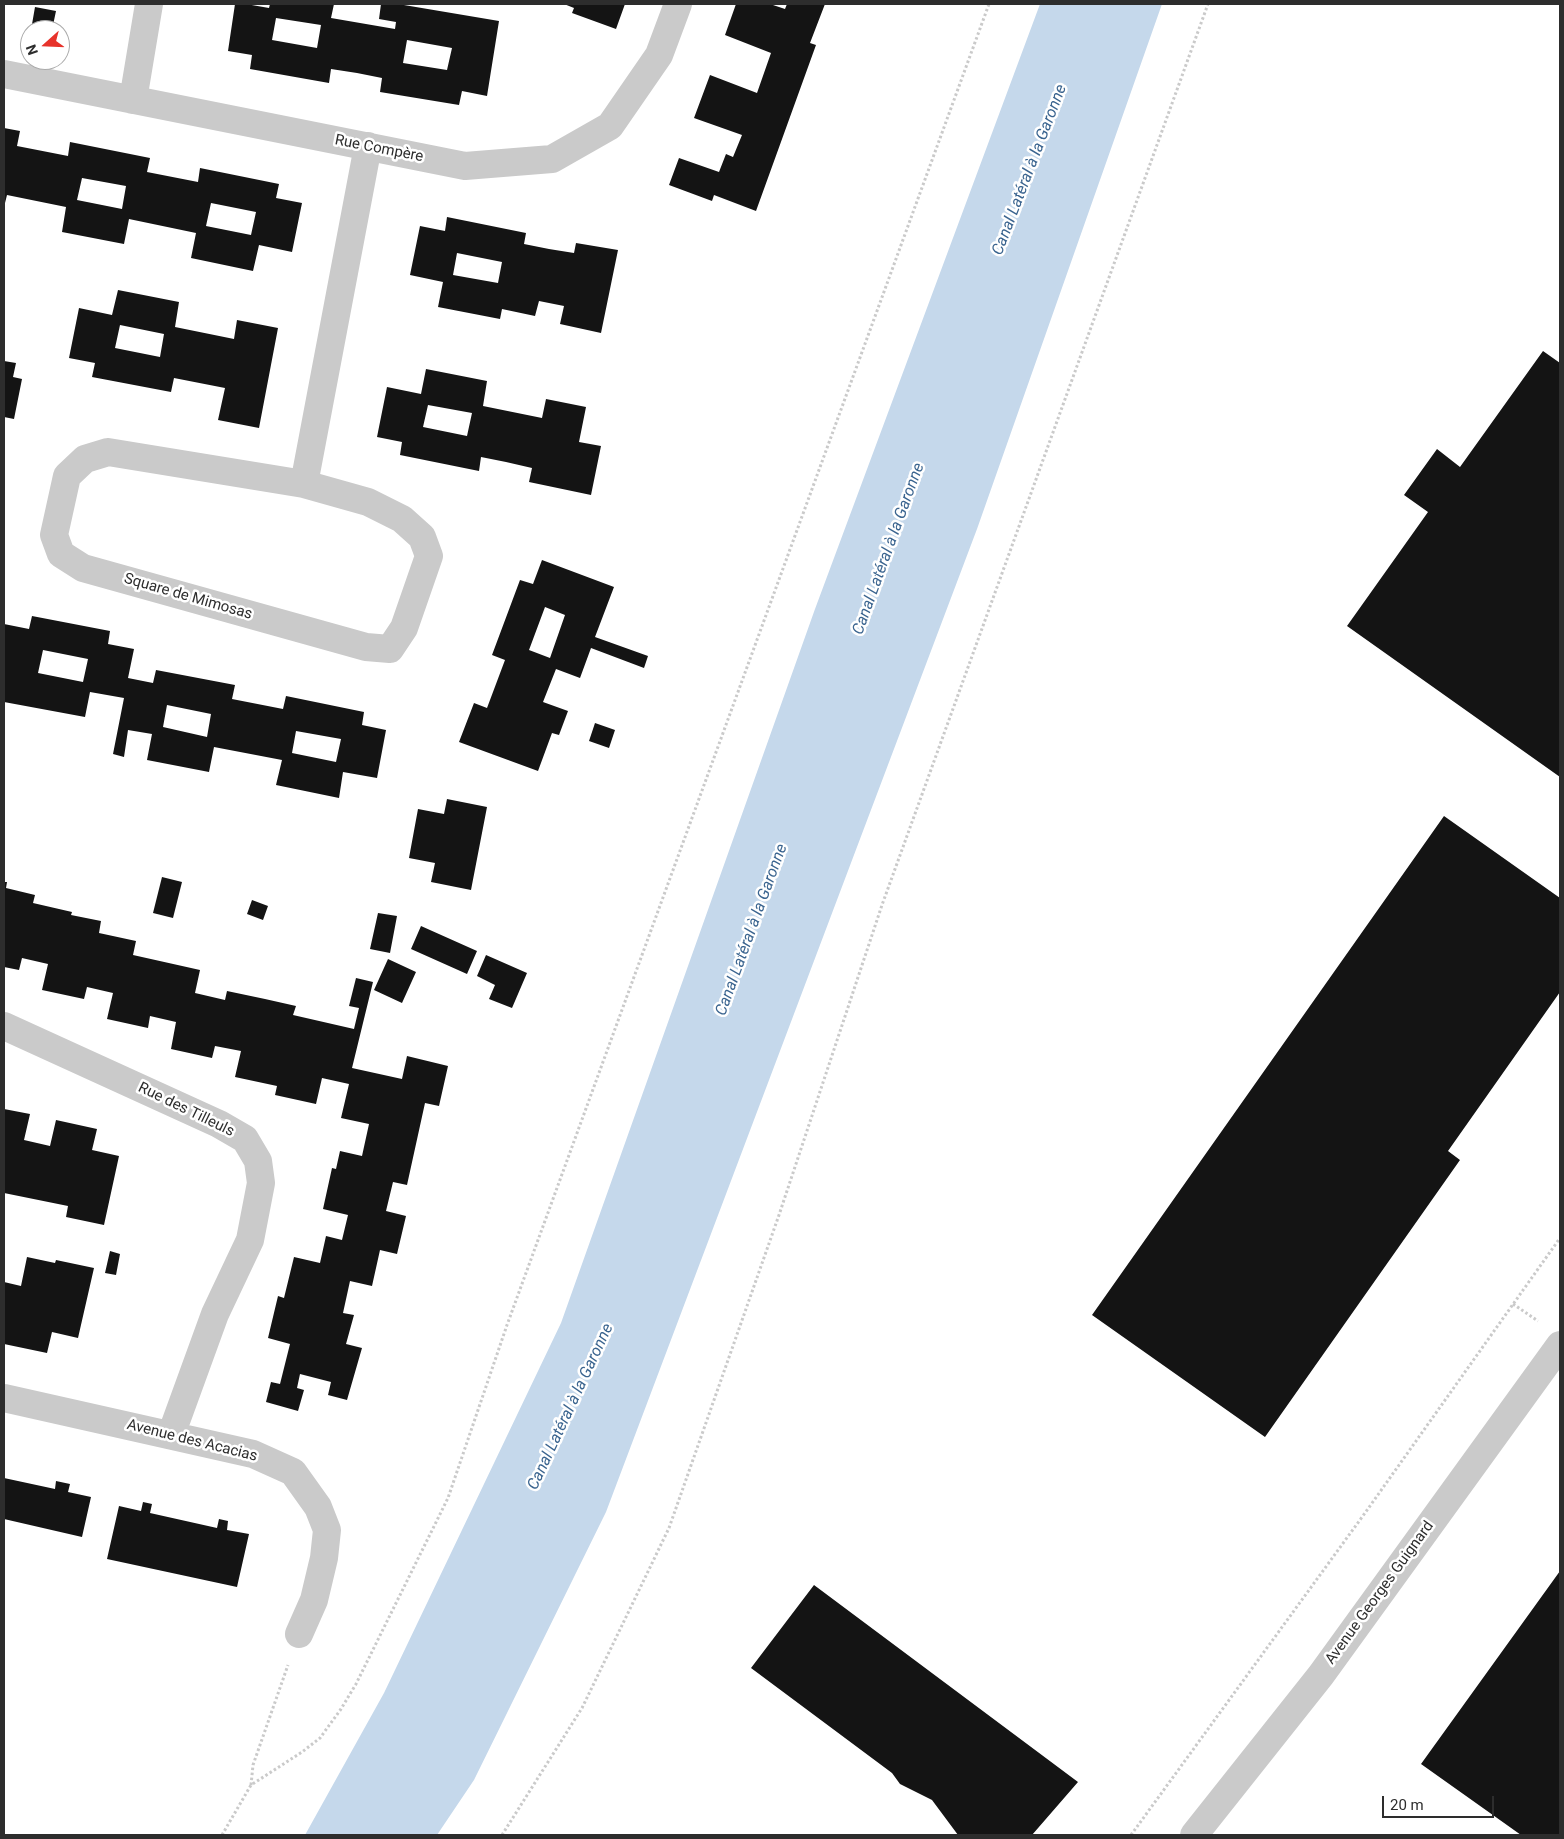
<!DOCTYPE html>
<html>
<head>
<meta charset="utf-8">
<style>
  body { margin:0 }
  #map { position:relative; width:1564px; height:1839px; overflow:hidden; background:#fff; font-family:Roboto,sans-serif }
  canvas { display:block }
  .frame { position:absolute; inset:0; border:5px solid #2d2d2d; pointer-events:none }
  .north { position:absolute; left:20px; top:20px; width:50px; height:50px; box-sizing:border-box; background:#fff; border:1px solid #ababab; border-radius:50%; rotate:250deg; font-size:14px; font-weight:700; line-height:20px; text-align:center; color:#2d2d2d }
  .north::after { content:''; display:block; margin:auto; width:18px; height:22px; background:#e7332b; clip-path:polygon(50% 0,100% 100%,50% 72%,0 100%) }
  .scale { position:absolute; left:1382px; top:1796px; width:112px; height:22px; box-sizing:border-box; border:2px solid #2d2d2d; border-top:0; padding-left:6px; font-size:15px; line-height:18px; white-space:nowrap; color:#2d2d2d; -webkit-text-stroke:4px #fff; paint-order:stroke }
</style>
</head>
<body>
<div id="map">
<canvas width="1564" height="1839"></canvas>
<div class="frame"></div>
<div class="north">N</div>
<div class="scale">20 m</div>
</div>
<script>
const c = document.querySelector('canvas').getContext('2d');
c.lineJoin = 'round';
function fillPath(path, color) { c.fillStyle = color; c.fill(path, 'evenodd'); }
const poly = rows => new Path2D(rows.map(r => 'M' + r).join(''));
function strokePath(path, color, width, dash) { c.strokeStyle = color; c.lineWidth = width; c.lineCap = dash ? 'butt' : 'round'; c.setLineDash(dash || []); c.stroke(path); }
function drawText(font, color, halo, rows, align = 'center') {
  c.font = font + ' Roboto,sans-serif'; c.lineWidth = 5; c.setLineDash([]); c.textBaseline = 'middle'; c.strokeStyle = halo; c.fillStyle = color; for (const [text, x, y, turn = 0] of rows) {
    c.save(); c.translate(x, y); c.rotate((+turn || 0) * Math.PI / 180); c.textAlign = isNaN(turn) ? turn : align; if (halo) c.strokeText(text, 0, 0); c.fillText(text, 0, 0); c.restore();
  }
}
const water = poly([
  [1040,4,1162,4,977,529,606,1512,474,1780,437,1835,305,1835,384,1693,561,1323,815,609]
]);
const building = poly([
  [235,4,246,4,269,8,270,4,334,4,331,18,395,29,396,22,379,19,381,4,398,4,499,21,487,96,462,91,459,105,380,92,382,78,357,73,331,69,329,83,250,69,252,55,228,51],
  [276,18,321,25,317,48,272,40],
  [407,40,452,48,447,70,403,63],
  [564,4,625,4,616,29,572,13,574,8],
  [736,4,770,4,785,9,787,4,825,4,810,43,816,45,756,211,714,195,712,201,669,185,679,158,719,172,726,154,733,157,742,135,694,118,710,75,757,93,771,53,725,35],
  [35,7,56,11,52,30,31,30],
  [4,128,20,131,17,146,68,156,70,142,150,158,147,172,198,182,200,168,279,184,276,198,302,203,292,252,259,245,253,271,191,258,196,233,129,219,124,244,62,232,66,207,7,195,4,207],
  [82,178,126,186,122,209,77,200],
  [211,203,256,212,251,235,206,226],
  [447,217,526,233,524,244,549,249,574,253,576,243,618,250,601,333,560,324,564,306,539,301,535,316,502,309,500,319,438,307,443,282,410,275,420,226,445,231],
  [457,253,502,262,498,283,453,275],
  [118,290,179,302,175,327,234,339,237,320,278,328,259,428,218,420,225,388,174,378,171,392,92,377,95,363,69,358,79,308,112,315],
  [120,325,164,334,160,357,115,348],
  [1543,351,1560,363,1560,777,1347,626,1428,512,1404,495,1437,449,1460,467],
  [4,361,16,363,13,377,22,379,14,419,4,417],
  [426,369,487,381,483,406,542,418,546,399,586,407,579,442,601,446,591,495,529,482,532,468,506,462,481,457,479,471,400,455,402,442,377,437,387,387,421,394],
  [428,405,472,413,467,436,423,427],
  [542,560,614,587,595,637,648,656,644,668,591,648,580,678,556,669,543,702,568,711,559,735,552,733,538,771,459,742,474,703,487,708,505,660,492,655,520,580,533,584],
  [545,607,565,615,550,658,529,650],
  [32,616,110,631,108,644,134,649,128,678,153,683,156,670,235,685,232,699,283,709,286,696,364,712,362,725,386,730,377,778,343,772,339,798,276,785,282,760,214,747,209,772,147,760,152,734,128,730,124,757,113,754,124,698,90,692,85,717,4,702,4,624,29,629],
  [43,650,88,659,83,682,38,673],
  [167,705,211,714,207,737,163,727],
  [296,731,341,739,336,762,292,753],
  [595,723,615,730,609,748,589,741],
  [447,799,487,807,471,890,431,882,435,863,409,858,418,809,444,814],
  [1444,816,1560,898,1560,992,1448,1151,1460,1160,1265,1437,1092,1315],
  [162,877,182,882,173,918,153,913],
  [4,882,7,882,6,888,35,895,33,903,72,912,71,915,101,921,99,933,136,941,133,955,200,970,195,993,225,1000,227,991,265,999,296,1006,293,1015,354,1029,359,1008,349,1006,356,978,373,982,352,1068,402,1079,407,1056,448,1066,439,1106,425,1103,407,1185,393,1182,386,1211,406,1216,397,1254,380,1250,372,1286,350,1281,343,1313,354,1315,346,1344,362,1348,347,1400,328,1395,331,1382,300,1374,297,1388,304,1390,298,1411,266,1402,271,1382,280,1384,290,1344,268,1338,278,1296,284,1298,294,1257,320,1263,326,1236,342,1240,348,1215,323,1209,332,1168,336,1169,340,1151,362,1156,369,1124,341,1118,349,1084,322,1078,316,1104,275,1095,277,1086,235,1077,241,1051,215,1046,212,1058,171,1049,176,1022,150,1016,148,1028,107,1019,113,993,87,987,84,999,42,990,48,964,22,958,19,970,4,967],
  [252,900,268,906,263,920,247,914],
  [378,913,397,916,390,953,370,949],
  [421,926,477,951,467,974,411,949],
  [486,955,527,973,512,1008,489,999,495,985,477,976],
  [388,959,416,972,402,1003,374,990],
  [4,1109,30,1114,24,1140,50,1146,56,1120,97,1129,92,1150,119,1156,104,1225,66,1217,68,1206,4,1193,5,1169,4,1169],
  [110,1251,120,1254,116,1275,105,1273],
  [27,1257,55,1263,56,1260,94,1268,78,1338,52,1332,47,1353,4,1344,4,1282,21,1286],
  [4,1478,55,1489,56,1481,70,1484,68,1492,91,1497,82,1537,4,1519],
  [143,1502,152,1504,150,1513,217,1528,219,1519,228,1521,227,1530,249,1534,237,1587,107,1559,119,1506,141,1511],
  [1560,1571,1560,1835,1521,1835,1421,1764],
  [814,1585,1078,1782,1032,1835,958,1835,932,1800,900,1784,892,1773,751,1668]
]);
const path = poly([
  [1513,1304,1538,1321],
  [251,1785,253,1765,288,1665],
  [222,1835,251,1785,302,1752,320,1738,341,1709,356,1684,448,1498,507,1325,989,4],
  [502,1835,582,1708,669,1528,779,1215,882,905,1208,4],
  [1131,1835,1365,1513,1560,1238]
]);
const minor = poly([
  [4,74,465,166,552,159,610,126,659,55,678,4],
  [133,100,149,4],
  [108,452,304,484,368,502,402,519,422,537,429,556,404,628,390,649,366,647,83,568,61,554,54,535,67,476,85,459,108,452],
  [304,484,368,146],
  [4,1026,219,1124,245,1139,258,1161,261,1183,250,1240,215,1314,171,1435],
  [4,1398,253,1454,293,1472,318,1507,327,1530,324,1558,314,1600,299,1634]
]);
const tertiary = poly([
  [1194,1835,1321,1675,1560,1345]
]);
const streetNames = [
  ["Rue Compère",379,149,11],
  ["Square de Mimosas",188,597,16],
  ["Rue des Tilleuls",186,1110,26],
  ["Avenue des Acacias",192,1441,14],
  ["Avenue Georges Guignard",1380,1593,-54]
];
const waterNames = [
  ["Canal Latéral à la Garonne",1030,170,-69],
  ["Canal Latéral à la Garonne",889,549,-70],
  ["Canal Latéral à la Garonne",752,930,-70],
  ["Canal Latéral à la Garonne",571,1407,-65]
];
fillPath(water, '#c5d8eb');
fillPath(building, '#141414');
strokePath(path, '#cacaca', 3, [2.5, 2.5]);
strokePath(minor, '#cacaca', 28);
strokePath(tertiary, '#cacaca', 28);
drawText('15px', '#2d2d2d', '#fff', streetNames);
drawText('italic 16px', '#3a648f', '#fff', waterNames);
</script>
</body>
</html>
